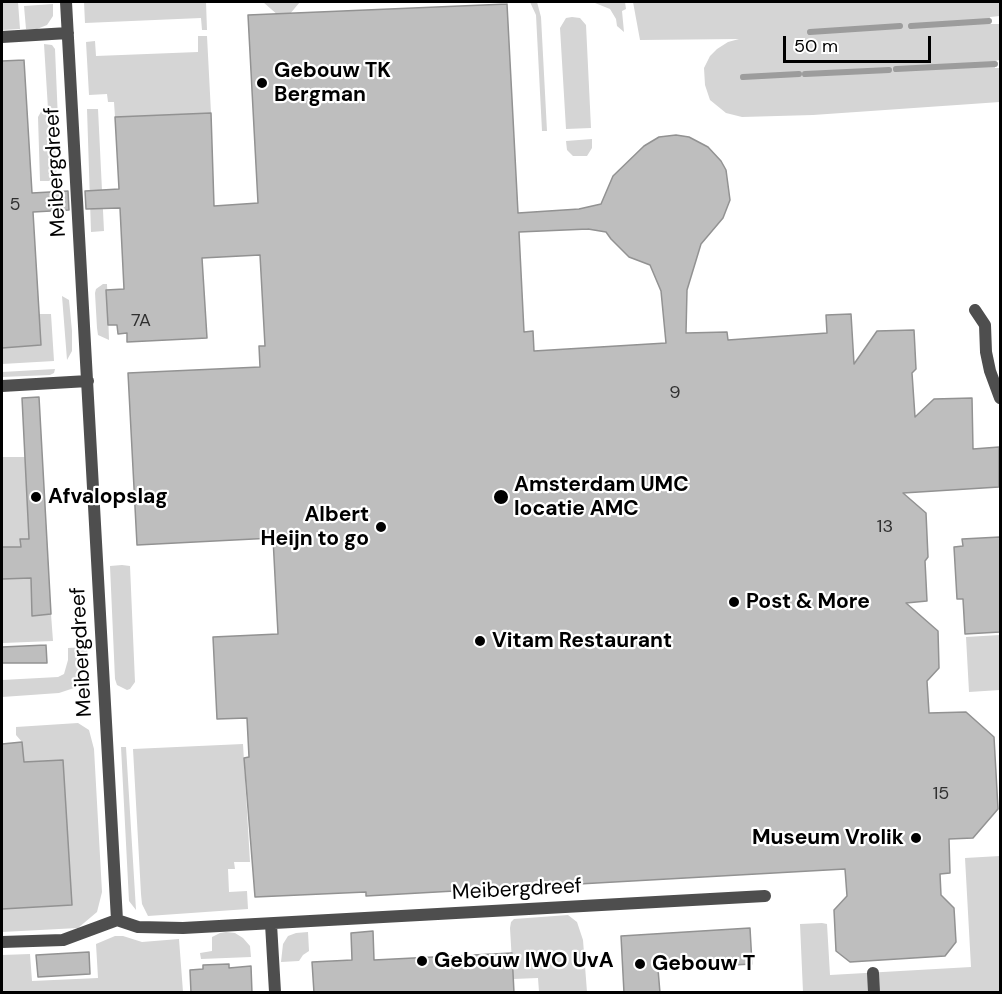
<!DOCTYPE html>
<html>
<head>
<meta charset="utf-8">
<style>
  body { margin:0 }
  #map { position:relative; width:1002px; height:994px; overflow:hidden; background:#fff; font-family:"DM Sans",sans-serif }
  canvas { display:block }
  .frame { position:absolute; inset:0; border:3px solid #000; pointer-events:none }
  .scale { position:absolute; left:783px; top:36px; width:148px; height:27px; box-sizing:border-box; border:3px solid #000; border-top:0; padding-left:8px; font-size:18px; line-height:21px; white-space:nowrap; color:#000; -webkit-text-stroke:4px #fff; paint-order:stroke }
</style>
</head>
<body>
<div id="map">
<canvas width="1002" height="994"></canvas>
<div class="frame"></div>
<div class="scale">50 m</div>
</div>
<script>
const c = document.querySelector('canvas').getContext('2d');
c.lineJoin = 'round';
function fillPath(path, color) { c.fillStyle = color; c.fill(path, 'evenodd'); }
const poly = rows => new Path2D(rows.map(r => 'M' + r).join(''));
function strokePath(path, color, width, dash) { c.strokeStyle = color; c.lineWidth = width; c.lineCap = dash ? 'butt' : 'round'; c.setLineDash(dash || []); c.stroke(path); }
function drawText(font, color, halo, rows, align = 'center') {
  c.font = font + ' "DM Sans",sans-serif'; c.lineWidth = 4.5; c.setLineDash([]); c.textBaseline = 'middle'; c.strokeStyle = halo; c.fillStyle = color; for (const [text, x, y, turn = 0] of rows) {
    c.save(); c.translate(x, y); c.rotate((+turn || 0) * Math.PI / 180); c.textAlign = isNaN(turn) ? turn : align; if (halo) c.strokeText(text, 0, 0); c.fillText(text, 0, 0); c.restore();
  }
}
const green = poly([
  [2,2,18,2,20,29,2,30],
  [84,2,206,2,207,30,202,30,201,18,85,23],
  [263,2,300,2,289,15,279,16],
  [530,2,537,2,541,17,547,131,542,131,536,15],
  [580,2,625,2,626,9,622,11,624,32,617,26,616,19,610,9,595,3],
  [633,2,1000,2,1000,16,990,17,989,24,1000,24,1000,60,995,61,995,68,1000,68,1000,102,813,115,742,117,726,113,710,100,705,85,704,68,710,56,717,49,728,42,739,39,640,40],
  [53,4,53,16,47,25,37,29,26,29,24,6],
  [572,17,580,18,586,25,591,128,566,129,560,28,566,18],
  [198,36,207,36,211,113,115,117,114,102,108,102,107,94,89,95,86,42,95,41,96,56,198,52],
  [44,44,52,45,55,49,58,120,54,127,60,228,65,233,55,234,52,181,40,181,38,117,42,110,48,109],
  [87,109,98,109,104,231,91,232],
  [592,139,592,148,587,156,573,156,567,150,566,141],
  [103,284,107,284,109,340,98,335,97,328,95,293,96,289],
  [62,296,69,300,72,331,72,351,67,360],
  [39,314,51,314,54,361,2,364,2,348,41,345],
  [55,369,54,373,50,375,2,377,2,372],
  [2,457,25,457,29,539,20,540,22,578,31,578,33,615,51,614,53,641,3,643],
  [122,565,130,566,135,682,130,689,127,690,117,685,115,679,110,566],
  [1000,635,1000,690,969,692,966,637],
  [87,647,88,658,77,687,59,693,2,697,2,680,58,677,64,674,68,660,68,648],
  [78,723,89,730,94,749,102,892,97,912,78,928,2,932,2,909,72,905,63,760,24,762,22,742,16,735,16,727],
  [243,744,250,862,234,862,235,869,228,869,229,892,247,891,248,909,148,916,142,904,141,894,133,749],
  [121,747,126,747,136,910,129,901],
  [1000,856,1000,992,803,992,800,924,822,923,827,924,830,975,971,967,965,858],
  [568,915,577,922,583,940,587,992,539,992,538,978,513,979,510,928,511,922,514,919],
  [226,932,235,933,243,938,250,946,251,957,201,959,200,953,212,951,212,937,220,933],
  [308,932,309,951,303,955,299,961,281,962,283,944,288,936,296,933],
  [115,936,123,936,142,942,179,939,183,992,2,992,2,955,30,954,32,981,98,978,96,944]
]);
const stream = poly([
  [911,26,989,21],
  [810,32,900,26],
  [896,69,995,64],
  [805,74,889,70],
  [743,77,799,74]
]);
const building = poly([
  [507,4,518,213,579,209,601,204,613,176,644,146,659,137,676,135,689,137,708,147,721,161,726,170,730,200,723,218,701,244,687,290,686,333,727,332,728,340,827,333,826,315,851,314,854,364,877,331,914,330,916,369,912,373,915,417,934,399,972,398,973,449,999,447,999,487,903,493,926,513,928,557,925,561,927,601,906,603,938,631,939,668,927,681,929,713,966,712,994,737,998,809,973,838,949,839,950,873,940,874,941,895,954,908,956,942,945,956,850,962,836,951,834,910,847,896,845,869,366,896,366,892,255,897,244,758,249,757,247,718,217,719,213,637,278,634,273,538,137,545,128,373,260,367,259,346,265,346,260,255,202,258,207,338,127,342,127,333,118,334,117,325,108,325,106,290,124,289,120,208,86,209,85,191,119,189,115,117,211,113,214,206,258,203,248,15,507,4],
  [588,229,606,232,611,239,629,257,650,265,661,291,666,343,534,351,533,331,524,332,519,232,588,229],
  [24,60,32,193,68,191,69,210,33,212,41,345,2,348,2,61,24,60],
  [39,397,51,614,32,616,31,578,2,579,2,547,21,547,20,539,29,539,22,398,39,397],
  [1000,537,1000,632,965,634,963,599,957,599,954,547,963,546,962,539,1000,537],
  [46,645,47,663,2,663,2,647,46,645],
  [22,742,24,762,63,760,72,905,2,909,2,744,22,742],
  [750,928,752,964,658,969,660,993,624,993,621,936,750,928],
  [373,931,374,960,512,953,514,993,314,993,312,962,352,960,351,933,373,931],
  [89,952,90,974,38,977,36,955,89,952],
  [229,964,229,968,251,966,252,993,191,993,190,970,203,969,203,965,229,964]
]);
const street = poly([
  [66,2,117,920],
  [2,37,68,33],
  [975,310,985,325,986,352,990,371,1000,398],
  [2,386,88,381],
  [271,924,275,992],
  [2,942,63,940,117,920,138,927,183,928,765,896],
  [873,973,874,992]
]);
const markers = [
  [262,83,6,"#000"],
  [36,497,6,"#000"],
  [501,497,8,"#000"],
  [381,527,6,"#000"],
  [734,602,6,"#000"],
  [480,641,6,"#000"],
  [916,838,6,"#000"],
  [422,961,6,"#000"],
  [640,964,6,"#000"]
];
const numberNames = [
  ["5",15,205],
  ["7A",141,321],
  ["9",675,393],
  ["13",885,527],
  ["15",941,794]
];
const poiNames = [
  ["Gebouw TK",274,71],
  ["Bergman",274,95],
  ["Amsterdam UMC",514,485],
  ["locatie AMC",514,509],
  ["Afvalopslag",48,497],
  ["Albert",369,515,"right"],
  ["Heijn to go",369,539,"right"],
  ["Post & More",746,602],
  ["Vitam Restaurant",492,641],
  ["Museum Vrolik",904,838,"right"],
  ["Gebouw IWO UvA",434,961],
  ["Gebouw T",652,964]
];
const streetNames = [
  ["Meibergdreef",56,172,-93],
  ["Meibergdreef",82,652,-93],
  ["Meibergdreef",517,890,-3]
];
fillPath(green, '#d5d5d5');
strokePath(stream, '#9c9c9c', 6);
fillPath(building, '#bebebe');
strokePath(building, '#929292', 1.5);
strokePath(street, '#4e4e4e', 12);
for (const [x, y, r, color] of markers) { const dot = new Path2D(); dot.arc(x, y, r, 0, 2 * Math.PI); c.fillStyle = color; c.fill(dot); strokePath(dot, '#fff', 2); }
drawText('18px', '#303030', null, numberNames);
drawText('bold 21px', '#000', '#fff', poiNames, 'left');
drawText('21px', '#000', '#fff', streetNames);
</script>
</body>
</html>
